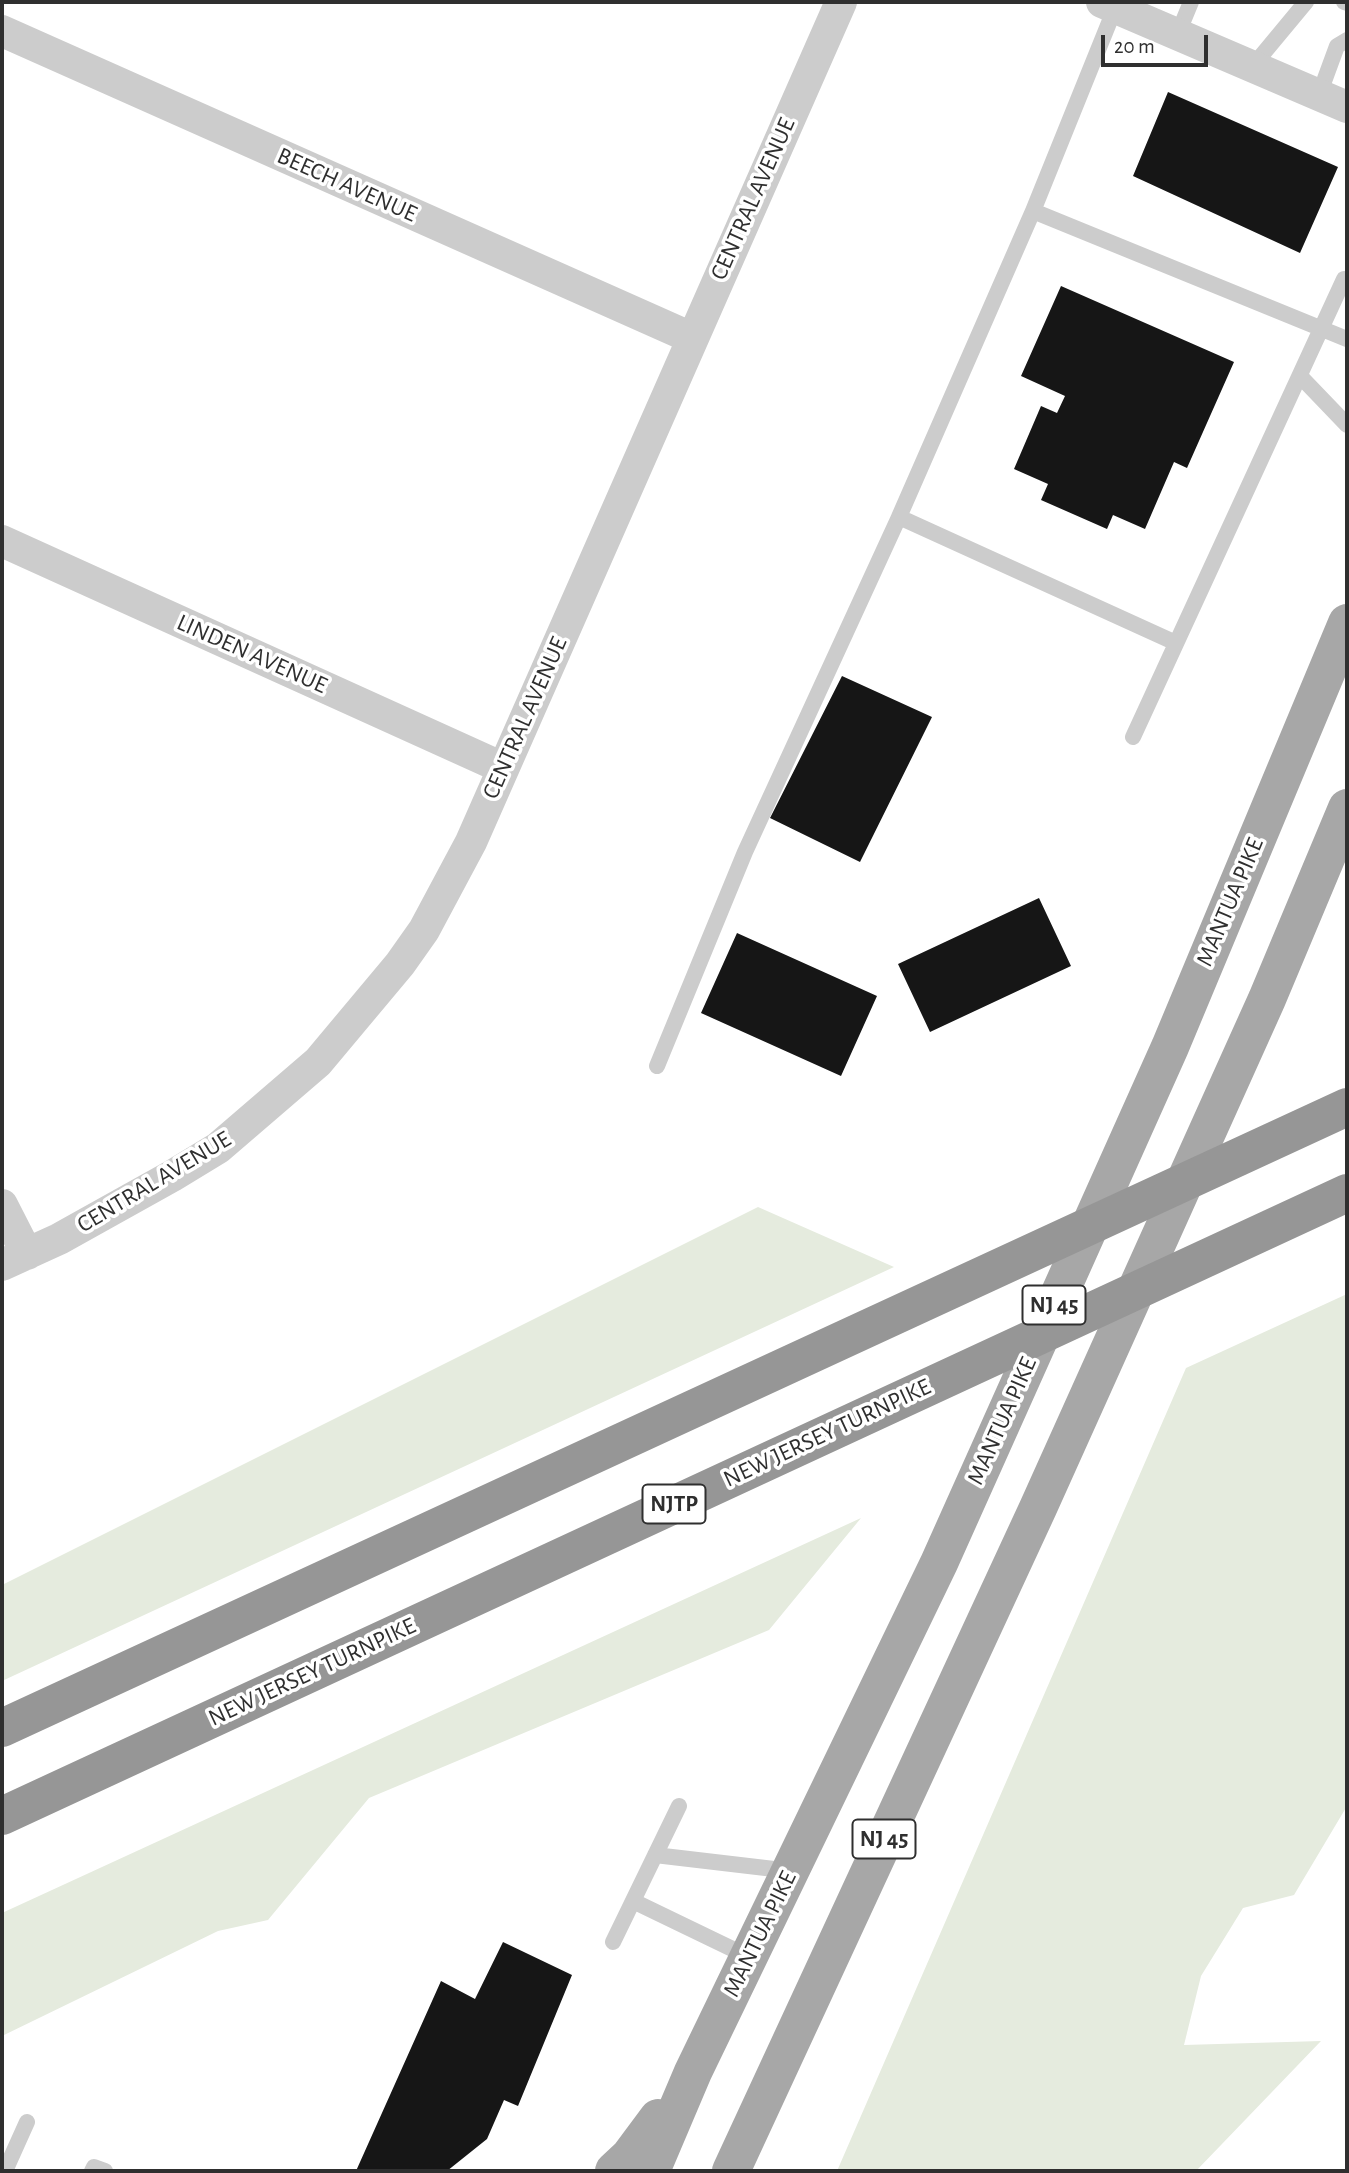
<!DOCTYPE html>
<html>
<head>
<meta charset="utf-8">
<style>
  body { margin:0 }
  #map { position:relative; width:1349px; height:2173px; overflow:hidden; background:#fff; font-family:"Alegreya Sans",sans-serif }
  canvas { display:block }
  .frame { position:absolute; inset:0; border:4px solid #2f2f2f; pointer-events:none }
  .scale { position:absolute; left:1101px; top:35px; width:107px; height:32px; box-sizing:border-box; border:4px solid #2f2f2f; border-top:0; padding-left:9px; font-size:21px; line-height:24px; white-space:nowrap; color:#2f2f2f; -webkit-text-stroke:5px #fff; paint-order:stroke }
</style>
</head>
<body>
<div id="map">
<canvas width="1349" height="2173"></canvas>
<div class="frame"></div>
<div class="scale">20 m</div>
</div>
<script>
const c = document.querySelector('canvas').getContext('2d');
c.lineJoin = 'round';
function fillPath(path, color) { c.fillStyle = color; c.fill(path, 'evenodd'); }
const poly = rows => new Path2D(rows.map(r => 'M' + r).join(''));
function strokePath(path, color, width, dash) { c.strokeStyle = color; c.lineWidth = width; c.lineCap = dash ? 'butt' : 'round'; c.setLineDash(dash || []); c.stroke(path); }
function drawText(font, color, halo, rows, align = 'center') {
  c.font = font + ' "Alegreya Sans",sans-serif'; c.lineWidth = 7; c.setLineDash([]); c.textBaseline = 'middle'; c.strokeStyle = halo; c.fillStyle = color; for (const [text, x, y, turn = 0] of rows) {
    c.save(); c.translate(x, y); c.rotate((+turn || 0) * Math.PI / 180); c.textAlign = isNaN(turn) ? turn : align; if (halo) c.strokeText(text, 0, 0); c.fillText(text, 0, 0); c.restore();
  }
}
const green = poly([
  [758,1207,894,1267,2,1681,2,1585],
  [1347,1294,1347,1806,1294,1895,1243,1908,1201,1976,1184,2045,1321,2041,1196,2171,837,2171,1186,1368],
  [861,1518,769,1630,369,1798,268,1920,218,1931,2,2036,2,1913]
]);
const building = poly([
  [1168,92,1338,167,1300,253,1133,176],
  [1061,286,1234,362,1187,468,1174,462,1145,529,1113,515,1107,529,1041,500,1048,484,1014,469,1041,406,1057,413,1065,396,1021,376],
  [842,676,932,717,860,862,770,818],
  [1039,898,1071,966,930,1032,898,964],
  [737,933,877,996,841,1076,701,1013],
  [503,1942,572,1975,518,2106,504,2100,487,2139,447,2171,356,2171,441,1981,475,1999]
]);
const service = poly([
  [1344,2,1347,3],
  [1115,8,1033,211,1347,339],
  [1177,36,1191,2],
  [1252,67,1306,2],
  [1319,95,1337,46,1347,40],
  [1033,211,899,517,1176,643],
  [1300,376,1347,425],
  [1133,737,1344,279],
  [657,1066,745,852,899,517],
  [655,1855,791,1871],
  [633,1901,749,1957],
  [613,1942,679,1806],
  [5,2171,27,2122],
  [92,2171,94,2167,105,2171]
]);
const minor = poly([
  [1102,2,1347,107],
  [2,31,692,338],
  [2,541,503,768],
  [2,1205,27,1254],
  [2,1265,59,1239,172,1176,218,1148,318,1062,400,964,424,930,471,842,841,2]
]);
const primary = poly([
  [614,2171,629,2157,658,2118],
  [651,2171,693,2072,939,1563,1170,1047,1347,623],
  [731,2171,1038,1508,1267,999,1347,808]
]);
const motorway = poly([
  [2,1728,1347,1107],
  [2,1816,1347,1193]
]);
const shields = [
  [1054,1305,63],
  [674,1504,63],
  [884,1839,63]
];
const shieldNames = [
  ["NJ 45",1054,1305],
  ["NJTP",674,1504],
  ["NJ 45",884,1839]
];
const streetNames = [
  ["BEECH AVENUE",347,185,24],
  ["CENTRAL AVENUE",753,199,-66],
  ["LINDEN AVENUE",252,654,24],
  ["CENTRAL AVENUE",525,718,-66],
  ["MANTUA PIKE",1230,902,-67],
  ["CENTRAL AVENUE",154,1182,-31],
  ["MANTUA PIKE",1002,1421,-66],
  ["NEW JERSEY TURNPIKE",827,1433,-25],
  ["NEW JERSEY TURNPIKE",312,1672,-25],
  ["MANTUA PIKE",760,1934,-64]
];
fillPath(green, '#e5ebde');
fillPath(building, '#161616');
strokePath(service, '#ccc', 16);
strokePath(minor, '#ccc', 32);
strokePath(primary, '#a7a7a7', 38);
strokePath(motorway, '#969696', 38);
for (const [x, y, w] of shields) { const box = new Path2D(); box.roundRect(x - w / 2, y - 19.5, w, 39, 5); c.fillStyle = '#fff'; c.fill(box); strokePath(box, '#2f2f2f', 2); }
drawText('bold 23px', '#2f2f2f', null, shieldNames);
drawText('24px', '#2f2f2f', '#fff', streetNames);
</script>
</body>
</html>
